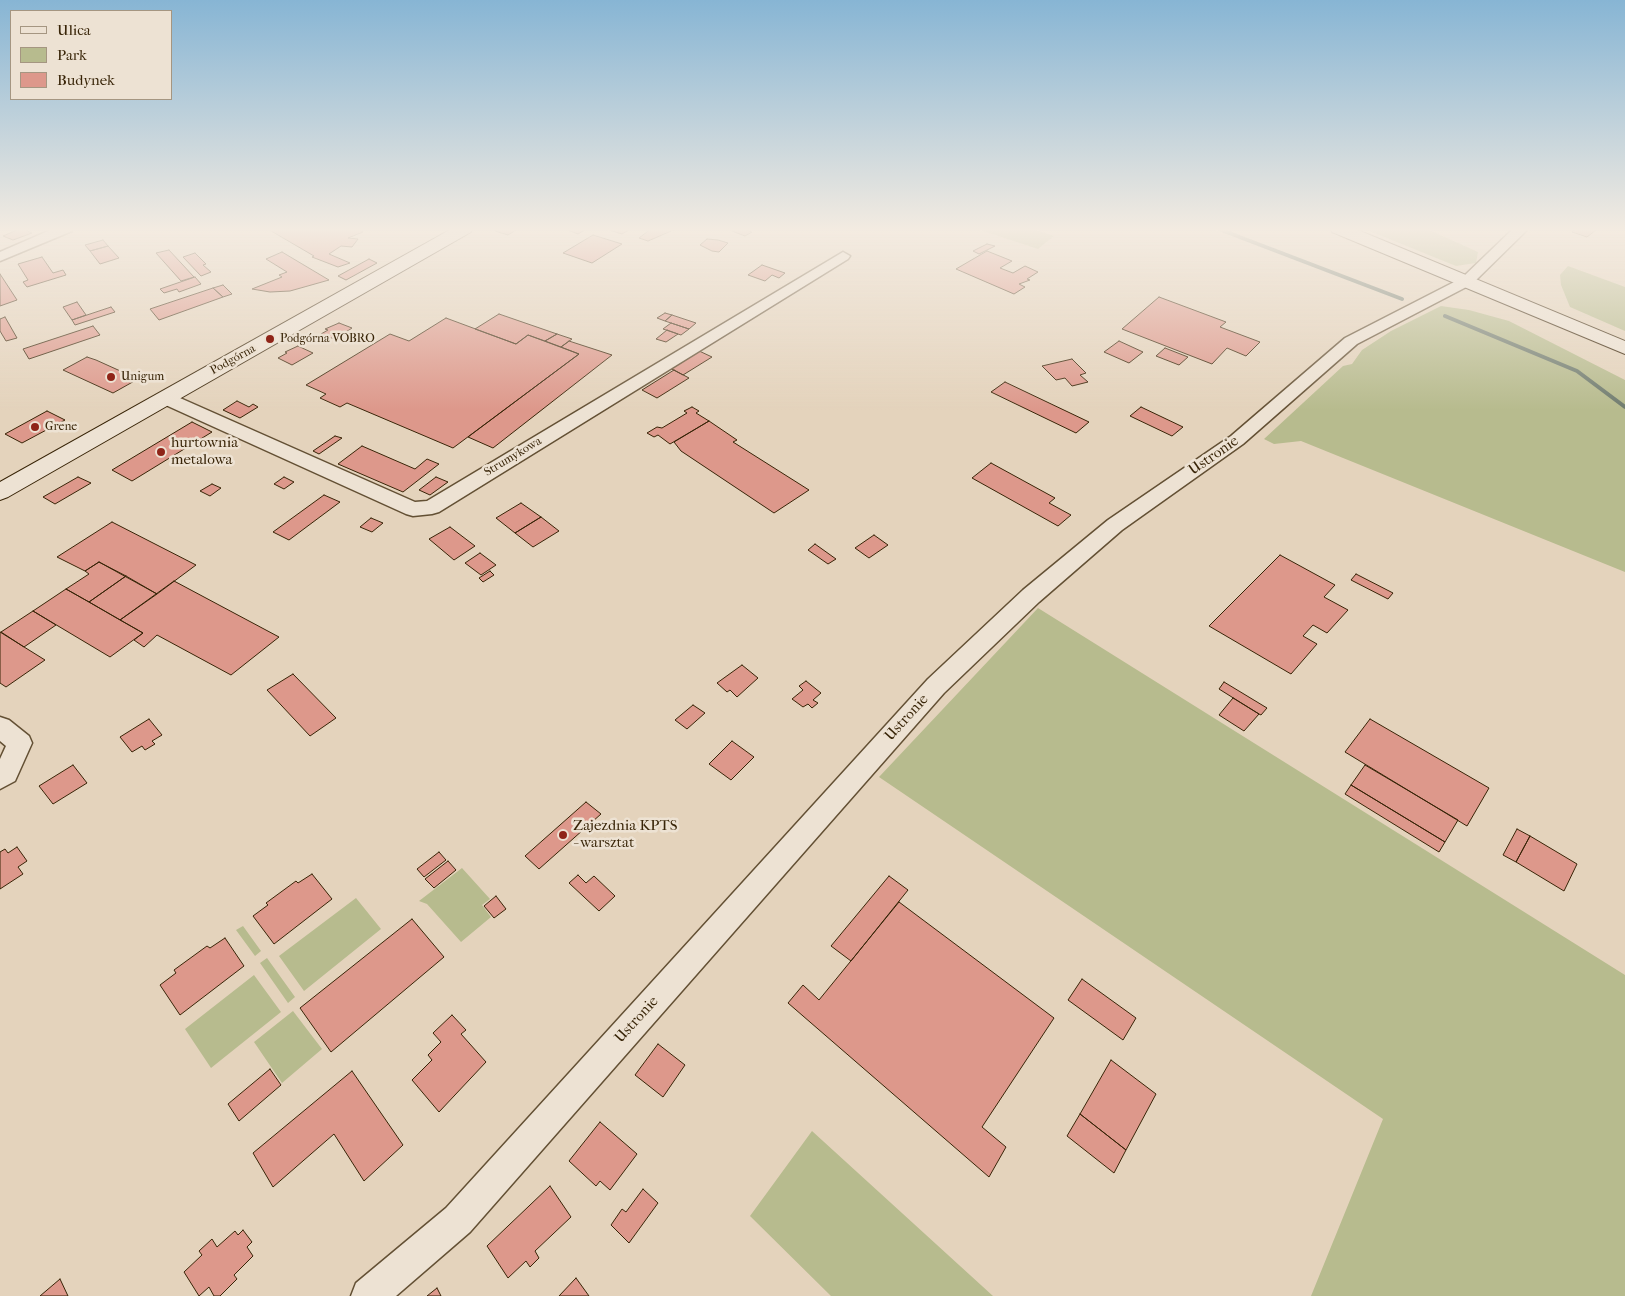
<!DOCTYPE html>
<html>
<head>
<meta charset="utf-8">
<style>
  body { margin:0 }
  #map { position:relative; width:1625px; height:1296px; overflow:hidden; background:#e4d3bc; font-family:"IM FELL French Canon",serif }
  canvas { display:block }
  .legend { position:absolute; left:10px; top:10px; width:162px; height:90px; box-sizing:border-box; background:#ede2d3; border:1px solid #a59681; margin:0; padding:6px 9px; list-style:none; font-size:15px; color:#382407 }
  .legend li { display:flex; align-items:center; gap:10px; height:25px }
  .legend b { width:25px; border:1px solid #a59681 }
</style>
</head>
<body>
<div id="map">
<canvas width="1625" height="1296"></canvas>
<ul class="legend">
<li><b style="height:6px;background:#ede2d3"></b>Ulica</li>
<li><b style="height:14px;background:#b7bb8e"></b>Park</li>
<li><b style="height:14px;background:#dd988b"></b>Budynek</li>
</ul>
</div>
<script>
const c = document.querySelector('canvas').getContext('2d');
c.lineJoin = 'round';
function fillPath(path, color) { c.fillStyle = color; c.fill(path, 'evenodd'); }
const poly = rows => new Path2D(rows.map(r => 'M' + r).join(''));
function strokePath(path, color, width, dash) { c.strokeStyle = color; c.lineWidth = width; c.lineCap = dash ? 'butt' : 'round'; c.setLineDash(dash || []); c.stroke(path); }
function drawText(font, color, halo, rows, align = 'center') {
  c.font = font + ' "IM FELL French Canon",serif'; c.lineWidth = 5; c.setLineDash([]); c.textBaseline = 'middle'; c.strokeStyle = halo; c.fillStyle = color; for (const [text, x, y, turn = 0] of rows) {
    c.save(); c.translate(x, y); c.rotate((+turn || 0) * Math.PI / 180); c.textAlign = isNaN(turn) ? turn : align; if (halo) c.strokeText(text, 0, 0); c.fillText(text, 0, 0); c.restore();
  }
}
const green = poly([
  [982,228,1030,228,1054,236,1038,249,980,230],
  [1362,228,1425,228,1478,252,1476,263,1456,266],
  [1568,266,1625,287,1625,331,1570,307,1561,285,1560,275],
  [1441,306,1469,310,1509,321,1625,380,1625,572,1301,441,1274,444,1264,439,1343,366,1352,364,1362,350,1391,331],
  [1038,608,1625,975,1625,1296,1311,1296,1383,1119,879,777],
  [462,868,490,899,482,905,491,917,461,942,427,904,419,901],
  [356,898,381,929,304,991,279,956],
  [243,926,261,951,255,956,236,930],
  [267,958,295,997,288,1003,260,963],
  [254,975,281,1012,211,1068,185,1029],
  [293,1011,322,1049,282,1083,254,1042],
  [812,1131,993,1296,831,1296,750,1216]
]);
const stream = poly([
  [1216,228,1402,299],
  [1445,316,1577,371,1625,407]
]);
const building = poly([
  [22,228,32,233,13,240,3,236,22,228],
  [266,228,357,228,363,232,348,238,358,239,352,247,341,246,329,254,350,263,338,267,312,257,314,256,266,228],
  [501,228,519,228,508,235,495,231,501,228],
  [563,228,588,228,578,234,563,228],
  [603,228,632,228,622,234,603,228],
  [673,228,676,229,648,241,639,238,652,228,673,228],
  [738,228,742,228,752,232,745,236,732,231,738,228],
  [1576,228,1589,228,1596,230,1587,237,1572,232,1576,228],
  [593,235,622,244,592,263,563,253,593,235],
  [707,239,718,240,728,243,719,252,712,251,700,245,707,239],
  [103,240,108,246,90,251,85,245,103,240],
  [987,244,995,246,979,254,973,251,987,244],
  [108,246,119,258,100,264,90,251,108,246],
  [169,250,194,277,181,281,156,253,169,250],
  [987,251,1012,261,1000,268,1013,273,1025,266,1038,272,1027,279,1030,280,1019,284,1025,287,1014,294,956,269,987,251],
  [282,252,329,280,290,291,270,292,252,289,282,277,279,275,287,272,266,259,282,252],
  [195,253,206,264,203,265,211,272,201,276,183,257,195,253],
  [42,257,53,273,63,270,66,275,27,287,23,282,28,280,18,264,42,257],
  [369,259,377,263,346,280,338,276,369,259],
  [762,265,785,273,779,278,772,275,765,281,748,275,762,265],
  [0,274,17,300,0,306,0,274],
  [195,277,201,284,179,292,177,289,164,293,160,289,195,277],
  [223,285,232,294,223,297,213,288,223,285],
  [213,288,223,297,159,320,150,309,213,288],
  [1159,297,1226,322,1220,327,1260,342,1246,356,1227,348,1212,364,1122,329,1159,297],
  [77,302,86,315,72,320,63,307,77,302],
  [111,307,115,312,75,325,72,320,111,307],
  [665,313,672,315,665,321,657,318,665,313],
  [499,314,557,334,545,341,528,335,516,344,475,329,499,314],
  [672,315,696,323,689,329,665,321,672,315],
  [5,317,17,338,6,341,0,331,0,319,5,317],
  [446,318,516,344,528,335,579,354,453,448,347,403,340,407,320,398,326,394,306,385,390,334,409,341,446,318],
  [339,323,352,328,346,332,349,333,334,339,321,334,328,330,325,329,339,323],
  [671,323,689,329,681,335,663,329,671,323],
  [93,326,100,335,29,359,23,349,93,326],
  [667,330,678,334,666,342,656,339,667,330],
  [557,334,572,339,561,347,545,341,557,334],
  [569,341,612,355,493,448,468,437,579,354,561,347,569,341],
  [1119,341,1143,352,1129,363,1104,352,1119,341],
  [298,346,313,353,292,365,278,358,287,353,285,352,298,346],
  [1165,348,1188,357,1179,365,1156,356,1165,348],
  [697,350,712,357,683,375,668,367,697,350],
  [87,357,96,360,138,379,113,393,63,370,87,357],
  [1072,359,1086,373,1080,375,1088,382,1072,386,1065,378,1056,380,1042,366,1072,359],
  [674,370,689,378,657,398,642,390,674,370],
  [1005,382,1089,422,1076,433,991,392,1005,382],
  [237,401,249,407,253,404,258,407,240,418,223,410,237,401],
  [692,407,699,411,696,413,709,421,670,444,658,435,654,437,647,433,657,427,662,428,687,413,684,411,692,407],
  [1141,407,1183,427,1172,436,1130,416,1141,407],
  [47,411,65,420,22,443,5,434,47,411],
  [709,421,737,440,733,442,809,490,774,513,681,451,674,442,709,421],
  [192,422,212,432,132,481,112,470,192,422],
  [335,436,342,438,319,454,313,451,335,436],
  [362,446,415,469,427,459,439,464,403,492,338,464,362,446],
  [991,463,1055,498,1049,503,1071,515,1058,526,972,478,991,463],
  [78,477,91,483,55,504,43,497,78,477],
  [284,477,294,482,284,489,274,484,284,477],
  [436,477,448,482,430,495,419,490,436,477],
  [212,484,221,488,210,496,200,491,212,484],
  [324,495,340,502,289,540,273,532,324,495],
  [521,503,541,517,515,533,496,518,521,503],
  [541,517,559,531,533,547,515,533,541,517],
  [371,518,383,523,372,532,360,527,371,518],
  [112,522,196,565,157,594,99,562,85,571,57,557,112,522],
  [450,527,475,546,454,560,429,539,450,527],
  [874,535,888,545,869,558,855,548,874,535],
  [815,544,836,559,828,564,808,550,815,544],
  [480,553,496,565,481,575,465,563,480,553],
  [1280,555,1335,585,1324,597,1348,610,1327,633,1313,625,1303,636,1317,644,1291,674,1209,626,1280,555],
  [99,562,126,576,89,602,66,589,89,574,85,571,99,562],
  [490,571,494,575,483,582,479,578,490,571],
  [1356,574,1393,593,1388,599,1351,580,1356,574],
  [126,576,157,594,120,620,89,602,126,576],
  [174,581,279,637,231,675,157,635,144,647,134,640,143,633,120,620,174,581],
  [66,589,89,602,143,633,110,657,33,611,66,589],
  [33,611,56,625,24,647,1,632,33,611],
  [0,632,45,660,6,687,0,683,0,632],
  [742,665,758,678,737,697,730,690,727,692,717,683,742,665],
  [293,674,336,718,310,736,267,690,293,674],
  [806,681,821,693,813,700,818,703,812,708,808,704,803,707,792,699,803,690,799,686,806,681],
  [1224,682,1267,708,1261,715,1259,714,1219,689,1224,682],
  [1233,698,1259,714,1244,731,1219,715,1233,698],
  [693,705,705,713,687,729,675,720,693,705],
  [149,719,162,735,152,741,155,744,145,750,142,746,132,752,120,737,149,719],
  [1370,719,1489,788,1467,826,1345,752,1370,719],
  [732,741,754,757,731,780,709,764,732,741],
  [73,765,87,783,53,804,39,786,73,765],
  [1365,765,1458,820,1445,842,1351,785,1365,765],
  [1351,785,1445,842,1439,852,1345,794,1351,785],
  [586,802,601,814,539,869,525,856,586,802],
  [1517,829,1530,836,1516,862,1503,855,1517,829],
  [1530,836,1577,864,1564,891,1516,862,1530,836],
  [17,847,27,861,18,867,23,874,0,889,0,852,5,849,8,853,17,847],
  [439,852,446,860,424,877,417,869,439,852],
  [448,861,456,870,434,888,425,879,448,861],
  [312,874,332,899,274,944,253,916,268,905,266,903,296,881,298,883,312,874],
  [578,875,586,883,594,876,615,896,599,911,569,883,578,875],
  [889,876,908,890,851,961,831,946,889,876],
  [496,896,506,909,494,918,484,906,496,896],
  [899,902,1054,1018,982,1127,1006,1147,989,1177,788,1003,803,985,819,1000,899,902],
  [412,919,444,957,331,1052,300,1008,412,919],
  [225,938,244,966,180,1015,160,985,176,973,174,970,207,946,210,948,225,938],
  [1082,979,1136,1018,1123,1040,1068,1000,1082,979],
  [452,1015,466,1030,461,1034,486,1062,439,1112,412,1080,432,1060,428,1055,441,1042,433,1033,452,1015],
  [658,1044,685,1065,663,1097,635,1075,658,1044],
  [1111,1060,1156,1094,1126,1150,1080,1114,1111,1060],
  [270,1069,281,1085,239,1121,228,1104,270,1069],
  [352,1071,403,1145,364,1181,334,1134,273,1187,253,1153,352,1071],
  [1080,1114,1126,1150,1114,1173,1067,1136,1080,1114],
  [600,1122,637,1154,610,1190,600,1181,596,1186,569,1161,600,1122],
  [550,1186,571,1217,535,1251,539,1258,530,1267,526,1261,508,1278,487,1246,550,1186],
  [643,1189,658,1203,629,1243,611,1225,622,1209,626,1212,643,1189],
  [243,1230,252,1242,247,1247,253,1256,234,1275,237,1279,220,1296,214,1296,209,1287,199,1296,184,1272,202,1255,199,1251,212,1239,217,1247,235,1231,238,1235,243,1230],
  [576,1278,589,1296,559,1296,576,1278],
  [60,1279,68,1296,40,1296,60,1279],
  [437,1288,441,1296,427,1296,437,1288]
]);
const minor = poly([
  [55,228,74,228,72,231,0,261,0,252,55,228],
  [1514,228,1529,228,1472,284,1357,344,1243,444,1122,530,1039,602,944,693,470,1232,396,1296,351,1296,356,1283,446,1208,928,679,1023,590,1108,520,1231,436,1345,338,1462,278,1514,228],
  [843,252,850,256,848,259,439,512,432,514,413,516,406,514,159,402,156,398,159,394,165,393,171,394,415,502,427,501,843,252],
  [0,717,9,720,29,736,32,743,15,781,0,789,0,759,6,746,0,741,0,717]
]);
const secondary = poly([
  [453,228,473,228,471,232,8,497,0,500,0,482,453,228],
  [1330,228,1353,228,1625,341,1625,354,1332,232,1330,228]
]);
const markers = [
  [270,339,5,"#8f2418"],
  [111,377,5,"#8f2418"],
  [35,427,5,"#8f2418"],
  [161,452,5,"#8f2418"],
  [563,835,5,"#8f2418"]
];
const farPoinames = [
  ["Podgórna VOBRO",280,339],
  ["Unigum",121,377],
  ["Grene",45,427]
];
const farStreetnames = [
  ["Podgórna",233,360,-29],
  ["Strumykowa",513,457,-31]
];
const poiNames = [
  ["hurtownia",171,443],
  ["metalowa",171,460],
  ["Zajezdnia KPTS",573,826],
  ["- warsztat",573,843]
];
const streetNames = [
  ["Ustronie",1214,456,-35],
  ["Ustronie",907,718,-48],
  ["Ustronie",637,1020,-48]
];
fillPath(green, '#b7bb8e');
strokePath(stream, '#707c6f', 4);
fillPath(building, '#dd988b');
strokePath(building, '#382407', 1);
strokePath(minor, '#635034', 3);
strokePath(secondary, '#382407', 2);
fillPath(minor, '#ede2d3');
fillPath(secondary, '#ede2d3');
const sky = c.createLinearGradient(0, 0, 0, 410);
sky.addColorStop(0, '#87b5d4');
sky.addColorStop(0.56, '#f3ebe1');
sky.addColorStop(1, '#f3ebe100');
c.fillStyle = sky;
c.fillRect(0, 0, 1625, 410);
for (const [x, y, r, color] of markers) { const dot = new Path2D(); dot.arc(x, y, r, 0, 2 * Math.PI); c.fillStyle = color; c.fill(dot); strokePath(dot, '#ede2d3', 2); }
drawText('12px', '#382407', '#ede2d3', farPoinames, 'left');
drawText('12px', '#382407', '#ede2d3', farStreetnames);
drawText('15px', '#382407', '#ede2d3', poiNames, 'left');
drawText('15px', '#382407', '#ede2d3', streetNames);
</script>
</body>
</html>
